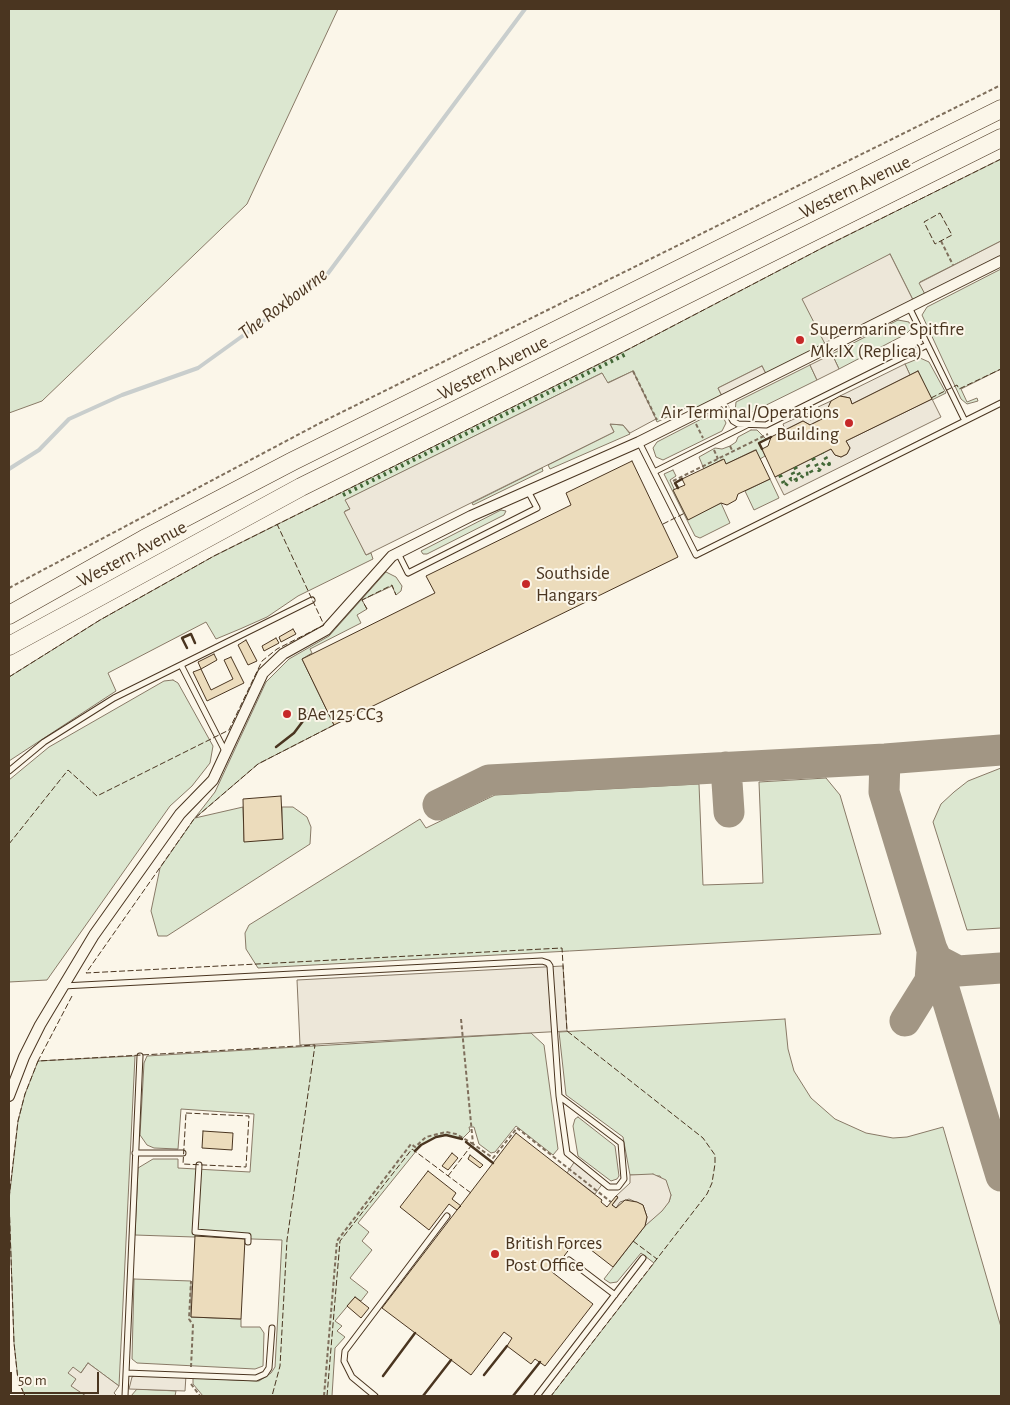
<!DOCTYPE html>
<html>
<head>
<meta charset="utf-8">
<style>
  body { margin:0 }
  #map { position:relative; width:1010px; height:1405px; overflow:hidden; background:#fbf6e9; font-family:"Alegreya Sans",sans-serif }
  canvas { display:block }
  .frame { position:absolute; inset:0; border:10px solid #4a3520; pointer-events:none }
  .scale { position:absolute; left:10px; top:1372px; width:89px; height:22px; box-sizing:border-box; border:2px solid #4a3520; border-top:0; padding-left:6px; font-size:15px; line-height:18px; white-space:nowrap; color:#4a3520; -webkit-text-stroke:4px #fbf6e9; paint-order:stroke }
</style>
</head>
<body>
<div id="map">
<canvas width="1010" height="1405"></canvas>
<div class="frame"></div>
<div class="scale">50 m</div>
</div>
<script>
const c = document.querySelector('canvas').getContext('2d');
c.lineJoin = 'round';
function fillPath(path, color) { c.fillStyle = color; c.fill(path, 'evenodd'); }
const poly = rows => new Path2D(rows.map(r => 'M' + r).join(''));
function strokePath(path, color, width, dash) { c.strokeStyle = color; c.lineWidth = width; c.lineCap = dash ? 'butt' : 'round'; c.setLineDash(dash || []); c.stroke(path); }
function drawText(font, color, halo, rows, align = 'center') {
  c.font = font + ' "Alegreya Sans",sans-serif'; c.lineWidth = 4; c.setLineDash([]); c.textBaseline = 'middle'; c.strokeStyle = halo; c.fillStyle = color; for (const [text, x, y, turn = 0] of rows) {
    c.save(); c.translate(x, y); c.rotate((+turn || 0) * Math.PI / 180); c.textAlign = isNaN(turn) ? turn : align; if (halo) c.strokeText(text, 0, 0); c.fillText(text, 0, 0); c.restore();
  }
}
const green = poly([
  [9,9,338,9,247,204,42,401,9,413,9,9],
  [1001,159,1001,241,920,282,925,294,913,300,890,254,825,344,766,374,762,366,718,388,722,396,694,410,692,405,657,422,633,371,607,383,602,373,346,500,350,509,345,511,366,555,371,553,373,559,298,596,267,617,240,629,216,639,206,622,108,673,116,691,9,761,9,677,100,620,214,556,627,350,824,247,1001,159],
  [1001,269,1001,369,961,389,967,402,977,398,978,401,967,404,961,399,922,315,927,307,1001,269],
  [898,320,909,322,911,329,906,334,839,369,832,354,898,320],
  [920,358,929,362,946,393,932,400,918,371,910,375,905,364,920,358],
  [810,365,817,380,744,416,737,415,735,412,736,402,810,365],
  [713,413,723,417,726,423,722,431,663,460,656,457,653,448,657,442,713,413],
  [610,424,623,425,630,434,550,469,548,465,614,432,610,424],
  [751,430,757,430,766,439,759,443,765,456,760,459,755,450,726,464,723,459,704,469,699,457,715,448,722,449,730,446,736,442,738,437,751,430],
  [542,468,543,471,473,505,472,503,542,468],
  [673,470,676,476,670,480,688,519,721,503,730,523,700,538,695,536,664,474,673,470],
  [770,479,779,498,754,510,745,491,770,479],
  [501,510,506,511,504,515,427,554,423,554,421,551,501,510],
  [386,572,396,577,402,586,401,591,396,595,392,586,362,600,367,609,357,615,361,623,310,649,312,653,302,659,334,725,258,764,195,818,243,807,244,841,282,839,282,807,293,807,307,817,311,827,310,844,167,936,158,936,151,911,160,868,194,819,215,792,266,682,289,659,329,636,386,572],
  [173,680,178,683,213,746,210,763,192,786,170,806,47,980,9,982,9,780,49,747,164,681,173,680],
  [1001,768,1001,928,967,930,933,822,941,804,954,792,968,781,1001,768],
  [826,778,840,795,881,934,258,968,246,949,245,933,249,925,420,819,426,828,495,795,699,784,703,885,763,883,759,782,826,778],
  [785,1019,788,1049,794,1071,811,1098,835,1119,866,1133,893,1138,907,1137,943,1127,1001,1327,1001,1396,551,1396,654,1263,641,1253,617,1282,610,1283,604,1279,645,1226,669,1202,671,1195,660,1176,630,1175,623,1137,566,1095,559,1032,785,1019],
  [531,1033,544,1045,558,1149,553,1155,516,1126,495,1152,491,1153,479,1144,474,1127,469,1127,470,1131,462,1139,446,1135,436,1137,421,1145,358,1223,369,1232,362,1241,372,1250,350,1278,368,1292,361,1301,355,1297,335,1321,342,1326,337,1331,345,1337,335,1348,332,1396,203,1396,193,1384,193,1378,259,1381,271,1373,275,1367,282,1240,135,1235,138,1168,153,1159,178,1159,178,1168,250,1172,254,1114,181,1109,178,1149,154,1148,147,1145,140,1135,144,1063,147,1056,531,1033],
  [135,1056,119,1386,88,1363,72,1385,86,1396,25,1396,18,1380,14,1343,9,1200,18,1121,25,1094,38,1061,135,1056],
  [578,1117,615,1146,619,1176,617,1179,611,1181,578,1156,573,1126,575,1119,578,1117],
  [134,1279,191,1281,191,1317,241,1319,241,1327,260,1327,264,1333,263,1366,255,1369,137,1363,132,1359,134,1279],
  [137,1389,176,1391,175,1396,131,1396,137,1389]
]);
const parking = poly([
  [1001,241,1001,261,927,298,919,283,1001,241],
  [890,254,913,300,825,344,802,299,890,254],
  [832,354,839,369,817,380,810,365,832,354],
  [905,364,910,375,852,404,850,398,840,396,905,364],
  [762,366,768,378,724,400,718,388,762,366],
  [633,371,656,419,630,433,623,425,610,424,614,432,366,555,344,512,350,509,345,500,602,373,608,383,633,371],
  [932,399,941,417,784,495,775,477,831,449,835,455,841,457,847,454,850,448,846,441,932,399],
  [831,401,828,409,830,415,810,425,803,421,785,430,783,424,807,413,810,420,821,414,818,407,831,401],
  [563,966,567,1031,300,1045,297,980,563,966],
  [575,1161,603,1183,595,1194,567,1173,575,1161],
  [653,1174,666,1180,671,1195,669,1202,662,1211,645,1226,647,1217,643,1205,629,1199,620,1202,616,1208,612,1205,618,1198,616,1196,630,1183,630,1175,653,1174],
  [88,1363,119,1386,114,1393,117,1396,86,1396,71,1386,76,1379,68,1373,73,1367,81,1373,88,1363],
  [139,1373,186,1375,185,1391,129,1389,132,1377,139,1373]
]);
const stream = poly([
  [9,469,39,450,69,419,122,395,198,368,326,276,525,9]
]);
const taxiway = poly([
  [885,759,884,792,1001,1176],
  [726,767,729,812],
  [438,805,489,780,885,759,1001,750],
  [931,947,937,960,958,971,1001,968],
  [905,1021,930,981,932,953]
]);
const building = poly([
  [918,371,932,399,846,441,850,448,847,454,841,457,835,455,831,449,775,477,762,449,768,446,771,437,803,421,810,425,830,415,827,410,831,401,840,396,850,398,852,404,918,371],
  [756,450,770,479,738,494,736,500,727,505,721,503,688,520,673,490,685,485,682,479,724,459,726,464,756,450],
  [632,461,678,557,334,725,302,659,435,593,426,576,571,505,566,493,632,461],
  [293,629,296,634,281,642,279,637,293,629],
  [276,638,279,643,264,651,262,646,276,638],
  [246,640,257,661,248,665,238,645,246,640],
  [214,654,217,660,201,669,198,662,214,654],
  [231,657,244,683,207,701,193,672,201,669,211,690,233,679,224,660,231,657],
  [281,796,283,839,244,842,243,799,281,796],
  [203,1131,233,1133,232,1150,202,1148,203,1131],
  [516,1133,602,1200,601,1202,607,1207,616,1196,618,1197,612,1205,616,1208,625,1200,637,1202,643,1205,647,1217,645,1226,613,1267,577,1239,552,1272,593,1304,545,1366,535,1359,531,1364,507,1346,512,1338,504,1332,471,1375,382,1308,516,1133],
  [452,1153,458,1158,448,1170,442,1166,452,1153],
  [470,1155,483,1165,480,1168,468,1159,470,1155],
  [428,1171,456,1193,452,1199,461,1206,457,1210,449,1204,429,1230,400,1207,428,1171],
  [195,1236,245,1239,241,1319,191,1317,195,1236],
  [355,1297,369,1308,361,1318,347,1306,355,1297]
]);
const path = poly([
  [941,241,953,265],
  [633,371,657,420],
  [696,424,703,438],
  [730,446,733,452],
  [714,450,718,459],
  [673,481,768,434],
  [9,588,322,422,1001,85],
  [461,1019,473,1144,493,1158,517,1128,611,1202],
  [191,1367,193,1325,189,1319,191,1281],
  [191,1384,200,1396],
  [324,1396,337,1241,411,1144,415,1147,426,1137,446,1132,456,1134,473,1144]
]);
const service = poly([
  [909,307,965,421],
  [722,401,733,421,738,424,766,425,927,345],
  [639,442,696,555,1001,403],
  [654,472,747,425],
  [398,553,408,573,537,508,528,491],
  [181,665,226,753],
  [9,771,44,742,114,698,312,600],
  [63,986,542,961,548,963,550,966,559,1096,621,1143,624,1179,618,1187,609,1187,567,1153,559,1096],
  [135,1153,183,1153],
  [199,1165,195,1232,248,1236,248,1242],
  [569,1260,615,1295],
  [126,1373,256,1378,265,1374,269,1368,272,1328],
  [125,1396,140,1056],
  [375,1396,352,1377,344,1361,345,1351,447,1216],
  [537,1396,643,1258]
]);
const minor = poly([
  [9,1096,24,1057,40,1025,94,935,180,814,213,780,263,673,283,654,326,630,392,556,471,516,639,442,1001,261]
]);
const trunk = poly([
  [9,615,144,539,293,461,1001,109],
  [9,646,301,487,1001,138]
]);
const hedge = poly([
  [813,458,819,470,824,463,829,464,823,453],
  [795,467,801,478,804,474,812,473,806,462],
  [780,475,785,486,791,479,796,480,791,469],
  [343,495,628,353]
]);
const fence = poly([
  [940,213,952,235,935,244,924,222,940,213],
  [931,398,957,385,959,389,1001,369],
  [663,524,685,513],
  [367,609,362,600,392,585,396,595],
  [9,677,100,620,214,556,627,350,824,247,1001,159],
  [334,725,258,764,194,819,86,973,562,948,567,1031,703,1138,715,1155,715,1164,712,1183,707,1194,551,1396],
  [9,844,68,770,97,796,229,730,262,661,277,649,324,625,277,524],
  [72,996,38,1061,315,1045,287,1240,280,1366,272,1396],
  [186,1113,249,1116,246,1167,183,1164,186,1113],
  [448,1176,471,1146],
  [9,1198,18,1121,25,1094,38,1061],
  [9,1200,14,1343,18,1380,25,1396],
  [633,1241,657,1259],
  [327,1396,340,1241,412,1149,471,1193]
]);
const wall = poly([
  [762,449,759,443,771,437],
  [678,488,675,483,682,479],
  [187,648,182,638,191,634,195,643],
  [276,747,294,733,309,713],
  [466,1142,493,1163],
  [415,1151,421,1145,436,1137,446,1135,462,1139],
  [484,1375,507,1346],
  [383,1376,415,1333],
  [423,1396,451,1360],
  [513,1396,540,1362]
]);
const markers = [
  [800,340,5,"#c62828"],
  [849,423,5,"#c62828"],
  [526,584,5,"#c62828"],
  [287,714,5,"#c62828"],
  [495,1254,5,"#c62828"]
];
const streetNames = [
  ["Western Avenue",855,187,-26],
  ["Western Avenue",493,368,-27],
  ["Western Avenue",132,554,-28]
];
const poiNames = [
  ["Supermarine Spitfire",810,329],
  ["Mk.IX (Replica)",810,351],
  ["Air Terminal/Operations",839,412,"right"],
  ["Building",839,434,"right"],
  ["Southside",536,573],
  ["Hangars",536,595],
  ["BAe 125 CC3",297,714],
  ["British Forces",505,1243],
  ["Post Office",505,1265]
];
const waterNames = [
  ["The Roxbourne",283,304,-37]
];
fillPath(green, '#dce7d0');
strokePath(green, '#887966', 1);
fillPath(parking, '#ede7d9');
strokePath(parking, '#887966', 1);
strokePath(stream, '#c9cecd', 4);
strokePath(taxiway, '#a29684', 31);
fillPath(building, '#ecdcbc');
strokePath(building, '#4a3520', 1);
strokePath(service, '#4a3520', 7);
strokePath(minor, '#4a3520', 12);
strokePath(trunk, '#4a3520', 19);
strokePath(path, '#7f6f5c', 2, [4, 2.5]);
strokePath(service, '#fbf6e9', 5);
strokePath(minor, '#fbf6e9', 10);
strokePath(trunk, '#fbf6e9', 18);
strokePath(hedge, '#436837', 4, [2.5, 4]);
strokePath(fence, '#4a3520', 1, [6, 2.5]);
strokePath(wall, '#4a3520', 2.5);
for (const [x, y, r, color] of markers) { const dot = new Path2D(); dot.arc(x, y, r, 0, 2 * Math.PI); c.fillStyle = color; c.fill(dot); strokePath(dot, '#fbf6e9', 2); }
drawText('19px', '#4a3520', '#fbf6e9', streetNames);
drawText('19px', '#4a3520', '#fbf6e9', poiNames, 'left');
drawText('italic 20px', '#4a3520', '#fbf6e9', waterNames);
</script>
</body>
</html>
